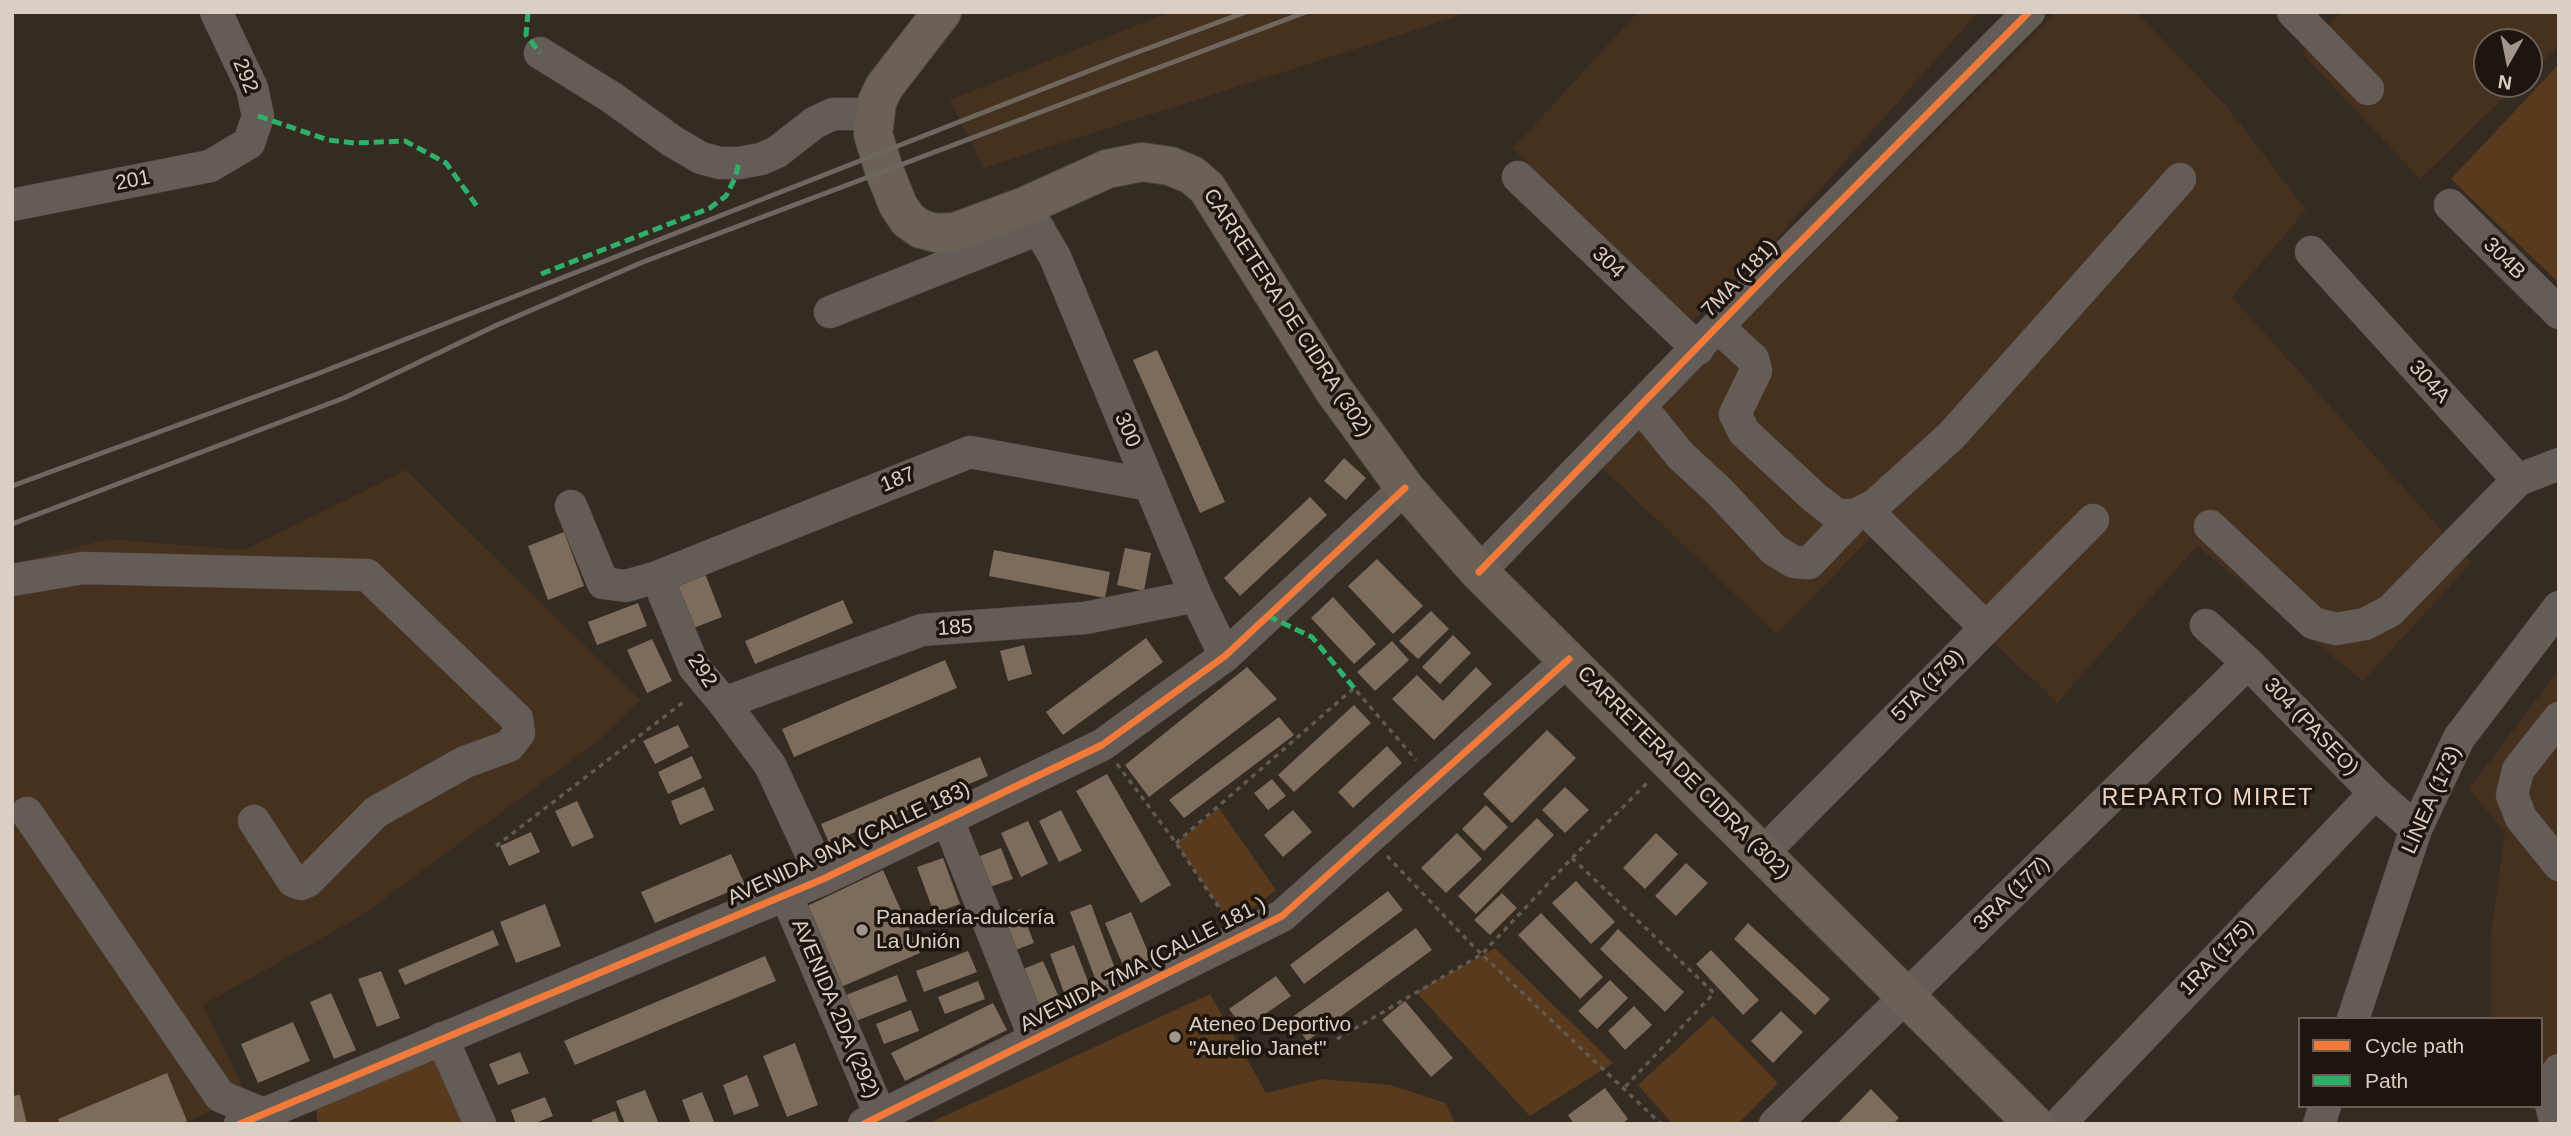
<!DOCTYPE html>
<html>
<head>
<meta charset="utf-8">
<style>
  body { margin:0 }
  #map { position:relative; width:2571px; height:1136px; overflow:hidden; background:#342b23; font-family:Arial,sans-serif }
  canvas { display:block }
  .frame { position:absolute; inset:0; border:14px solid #dbcfc5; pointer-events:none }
  .legend { position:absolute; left:2298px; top:1017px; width:245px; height:91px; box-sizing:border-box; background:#1d150e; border:2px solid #695f57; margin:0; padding:9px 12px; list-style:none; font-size:21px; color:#dbcfc5 }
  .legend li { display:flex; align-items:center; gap:14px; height:35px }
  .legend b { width:35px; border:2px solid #695f57 }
  .north { position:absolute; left:2473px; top:28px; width:70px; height:70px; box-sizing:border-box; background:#1d150e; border:2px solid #695f57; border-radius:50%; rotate:189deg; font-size:19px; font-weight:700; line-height:28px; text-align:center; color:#dbcfc5 }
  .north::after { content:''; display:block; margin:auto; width:24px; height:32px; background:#a1968c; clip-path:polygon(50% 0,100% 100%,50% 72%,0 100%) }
</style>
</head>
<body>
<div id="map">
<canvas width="2571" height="1136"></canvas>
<div class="frame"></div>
<ul class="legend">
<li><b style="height:9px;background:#f17a3a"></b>Cycle path</li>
<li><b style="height:9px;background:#2db169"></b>Path</li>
</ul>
<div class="north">N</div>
</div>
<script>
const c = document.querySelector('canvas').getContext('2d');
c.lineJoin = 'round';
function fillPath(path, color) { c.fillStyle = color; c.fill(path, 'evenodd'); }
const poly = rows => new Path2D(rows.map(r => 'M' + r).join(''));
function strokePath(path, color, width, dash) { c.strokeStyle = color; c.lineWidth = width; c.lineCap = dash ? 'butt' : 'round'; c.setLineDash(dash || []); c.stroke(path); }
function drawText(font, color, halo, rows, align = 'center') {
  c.font = font + ' Arial,sans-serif'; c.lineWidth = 7; c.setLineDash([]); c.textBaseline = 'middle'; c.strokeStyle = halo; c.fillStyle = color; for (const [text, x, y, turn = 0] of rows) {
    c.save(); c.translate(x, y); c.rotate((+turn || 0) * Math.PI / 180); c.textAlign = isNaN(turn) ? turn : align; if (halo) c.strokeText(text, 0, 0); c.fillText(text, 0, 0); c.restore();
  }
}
const built = poly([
  [1170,12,1471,12,983,168,950,100],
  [1638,12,1978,12,1766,250,1684,329,1513,148],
  [2056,12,2136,12,2228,108,2306,210,2232,297,2471,563,2363,681,2197,546,2057,703,1877,531,1777,634,1600,466],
  [2341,12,2559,12,2559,45,2529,74,2529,42,2487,42,2487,84,2518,84,2420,179,2302,53],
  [406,470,640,700,598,741,361,916,203,1005,247,1095,182,1124,12,1124,12,564,108,539,245,550],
  [2559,669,2559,1123,2541,1103,2541,1019,2491,1019,2491,934,2505,832,2469,789]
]);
const green = poly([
  [2559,64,2559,283,2451,179],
  [1219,808,1276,890,1231,925,1176,843],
  [1495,948,1613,1063,1530,1116,1416,992],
  [1210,994,1266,1093,1321,1079,1390,1085,1446,1103,1455,1124,927,1124],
  [1713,1016,1778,1083,1738,1124,1673,1124,1638,1085],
  [428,1056,440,1062,467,1124,320,1124,317,1119,316,1106]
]);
const building = poly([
  [1157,350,1225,502,1200,513,1133,360],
  [1344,458,1366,478,1346,500,1324,481],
  [1310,497,1327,515,1240,596,1224,578],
  [564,532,584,586,548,600,528,546],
  [1125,548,1151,553,1144,591,1117,585],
  [994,550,1110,572,1105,598,989,576],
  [1377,559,1423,606,1393,634,1348,586],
  [704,571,722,617,691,629,672,584],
  [1333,597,1376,644,1354,664,1311,618],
  [843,600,853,623,755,664,745,641],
  [638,603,647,626,597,645,588,622],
  [1431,611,1449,629,1418,659,1399,641],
  [1453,635,1471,653,1440,684,1422,667],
  [1146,638,1163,662,1063,735,1046,712],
  [652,639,672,681,647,693,627,650],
  [1392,641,1409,660,1375,691,1357,672],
  [1024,645,1032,674,1008,681,1000,651],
  [945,660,957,688,794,757,782,729],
  [1247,667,1277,699,1149,797,1125,765],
  [1476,667,1492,684,1434,740,1392,699,1417,675,1443,701],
  [1354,705,1371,723,1294,792,1278,775],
  [1279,717,1294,735,1184,818,1169,800],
  [678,725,689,747,655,764,643,741],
  [1547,730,1576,758,1512,823,1483,794],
  [1387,746,1402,763,1353,808,1338,792],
  [692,756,702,778,668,794,658,772],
  [980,757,988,776,829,843,821,824],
  [1107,774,1171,885,1141,903,1076,791],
  [1272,779,1286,796,1268,810,1254,793],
  [704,787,714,810,680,825,671,801],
  [1565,787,1589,810,1565,833,1542,810],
  [577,801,594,837,572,847,555,811],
  [1486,805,1508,827,1484,851,1462,829],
  [1061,810,1082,851,1059,862,1039,821],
  [1293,810,1312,832,1283,857,1264,835],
  [1537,818,1554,835,1476,914,1458,896],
  [1028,821,1048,864,1021,877,1001,833],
  [531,832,540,852,509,866,500,846],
  [1457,833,1482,859,1446,893,1421,868],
  [1656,833,1678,854,1645,889,1623,868],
  [1001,848,1013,879,984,889,972,859],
  [731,854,745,885,655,923,641,892],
  [943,858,960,904,934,913,917,867],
  [1686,863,1708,883,1676,916,1655,896],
  [883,870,920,953,841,987,805,907],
  [1576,881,1615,922,1591,944,1552,903],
  [1388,891,1403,910,1304,984,1290,965],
  [1502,893,1517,908,1490,935,1474,920],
  [545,904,561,946,516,963,500,922],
  [1091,904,1120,982,1099,989,1070,912],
  [1021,909,1034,943,1013,951,1000,916],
  [1131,912,1151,959,1125,970,1105,923],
  [1541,913,1603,977,1580,999,1518,935],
  [1748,923,1830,999,1815,1015,1734,939],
  [1416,928,1432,950,1307,1041,1291,1018],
  [1618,929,1684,992,1665,1012,1600,949],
  [493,930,499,945,405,985,398,970],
  [1074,945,1092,992,1067,1001,1050,954],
  [1711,950,1759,1000,1743,1015,1696,964],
  [968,951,977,972,924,992,916,971],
  [765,956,776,981,575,1065,564,1041],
  [1043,961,1066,1013,1044,1023,1021,970],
  [381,971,400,1018,377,1027,358,979],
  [897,975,907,1001,856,1021,846,995],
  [1276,976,1291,996,1244,1029,1229,1009],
  [1610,980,1628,998,1597,1029,1578,1011],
  [978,981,985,999,945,1014,938,997],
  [331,993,356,1050,334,1059,310,1002],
  [1405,1001,1453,1058,1431,1077,1382,1020],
  [993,1003,1007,1030,905,1081,891,1053],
  [1634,1006,1652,1025,1625,1050,1608,1031],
  [911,1010,919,1031,884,1044,876,1024],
  [1781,1011,1803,1032,1773,1063,1751,1041],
  [293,1022,310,1061,258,1083,241,1044],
  [795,1043,818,1105,787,1117,763,1056],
  [520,1052,529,1073,498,1085,489,1064],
  [167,1073,187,1121,181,1124,60,1124,58,1119],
  [747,1075,759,1106,734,1115,723,1085],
  [1605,1088,1628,1119,1622,1124,1574,1124,1568,1115],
  [1871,1089,1899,1118,1893,1124,1837,1124],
  [645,1090,659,1124,625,1124,616,1101],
  [702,1092,715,1124,691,1124,682,1100],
  [20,1095,27,1124,12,1124,12,1096],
  [545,1097,553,1116,533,1124,516,1124,511,1110],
  [615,1111,620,1124,593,1124,592,1120]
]);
const path = poly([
  [1117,764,1176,843,1224,915],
  [1176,843,1354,688,1416,760],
  [496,846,686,700],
  [1387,856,1474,947,1661,1124],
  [1572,858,1714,993,1624,1088],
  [1337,1039,1482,954,1572,858,1648,782]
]);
const minor = poly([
  [2293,12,2368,89],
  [540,53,611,97,672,141,701,158,720,163,739,163,761,159,777,152,814,123,833,114,855,114,875,118],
  [1518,177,1698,349],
  [12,205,210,166,249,143,258,116,252,88,216,12],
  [2450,205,2559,313],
  [1025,206,1055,257,1196,596,1225,656],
  [2311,252,2518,480],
  [830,312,1039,229],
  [1718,327,1753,359,1756,371,1735,414,1744,432,1814,497,1837,515,1855,515,1875,505,1952,435,2180,179],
  [1641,407,1681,456,1719,491,1774,550,1794,562,1809,563,1855,515],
  [571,506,603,583,626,586,657,577,970,452,1150,485],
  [1866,510,1986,628],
  [2210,526,2313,623,2336,629,2365,624,2390,611,2518,480,2559,464],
  [1479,572,1775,267,2029,12],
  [657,577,694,667,724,703,770,765,823,879],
  [12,580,83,568,367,575,517,719,519,733,509,746,465,762,376,812,308,881,301,884,293,881,254,821],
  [2206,625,2248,663,2375,793,2416,829],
  [724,703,922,630,1085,618,1196,596],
  [2559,718,2518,770,2512,795,2521,818,2559,865],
  [27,813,220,1096,273,1118],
  [947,818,1035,1039],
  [1763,853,2093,520],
  [786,895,884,1124],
  [2353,1019,2416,829,2459,738,2559,607],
  [442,1038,480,1124],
  [240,1124,823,879,1102,745,1225,656,1405,488],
  [864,1124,1282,916,1569,659],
  [1775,1124,2248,663],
  [2059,1124,2375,793],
  [2319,1124,2325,1106],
  [2556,1124,2550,1100,2555,1075,2559,1070]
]);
const major = poly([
  [942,12,884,87,877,102,873,134,884,170,898,205,908,220,921,229,936,233,955,232,1025,206,1107,169,1142,162,1170,166,1192,175,1207,188,1333,389,1405,488,1479,572,2034,1124]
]);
const rail = poly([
  [12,486,317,374,1122,58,1246,12],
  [12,524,344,398,497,325,643,262,1306,12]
]);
const quiet = poly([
  [528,12,526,35,540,53],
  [258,116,328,140,354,143,405,141,446,163,479,209],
  [541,274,710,208,726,196,735,178,739,163],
  [1268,616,1312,637,1354,688]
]);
const cycleway = poly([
  [1479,572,1775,267,2029,12],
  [240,1124,823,879,1102,745,1225,656,1405,488],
  [864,1124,1282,916,1569,659]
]);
const markers = [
  [862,930,7,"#a1968c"],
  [1175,1037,7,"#a1968c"]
];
const streetNames = [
  ["292",245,76,68],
  ["201",133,181,-11],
  ["304B",2504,259,45],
  ["304",1608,263,44],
  ["7MA (181)",1740,279,-46],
  ["CARRETERA DE CIDRA (302)",1287,313,57],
  ["304A",2429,382,48],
  ["300",1127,430,67],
  ["187",898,480,-22],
  ["185",955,628,-4],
  ["292",702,671,57],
  ["5TA (179)",1928,686,-45],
  ["304 (PASEO)",2311,727,46],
  ["CARRETERA DE CIDRA (302)",1683,773,45],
  ["LÍNEA (173)",2432,800,-66],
  ["AVENIDA 9NA (CALLE 183)",849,844,-25],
  ["3RA (177)",2012,894,-44],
  ["1RA (175)",2217,958,-46],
  ["AVENIDA 7MA (CALLE 181 )",1143,965,-27],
  ["AVENIDA 2DA (292)",835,1009,67]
];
const poiNames = [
  ["Panadería-dulcería",876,918],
  ["La Unión",876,942],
  ["Ateneo Deportivo",1189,1025],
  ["\"Aurelio Janet\"",1189,1049]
];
const neighbourhoodNames = [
  ["REPARTO MIRET",2208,799]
];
fillPath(built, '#46311e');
fillPath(green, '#593a1c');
fillPath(building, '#7d6c5c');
strokePath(minor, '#514841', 33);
strokePath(major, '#514841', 40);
strokePath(path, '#605a53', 3.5, [5, 5]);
strokePath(minor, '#645d57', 32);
strokePath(major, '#6b6157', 38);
strokePath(rail, '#6e6760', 5);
strokePath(quiet, '#2db169', 5, [10, 5]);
strokePath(cycleway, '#f17a3a', 7);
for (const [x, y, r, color] of markers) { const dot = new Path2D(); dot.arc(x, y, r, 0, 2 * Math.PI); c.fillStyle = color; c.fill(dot); strokePath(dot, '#1d150e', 2.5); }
drawText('21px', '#dbcfc5', '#1d150e', streetNames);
drawText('21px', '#dbcfc5', '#1d150e', poiNames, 'left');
c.letterSpacing = '2px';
drawText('23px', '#edd6c3', '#1d150e', neighbourhoodNames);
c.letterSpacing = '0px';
</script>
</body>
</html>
